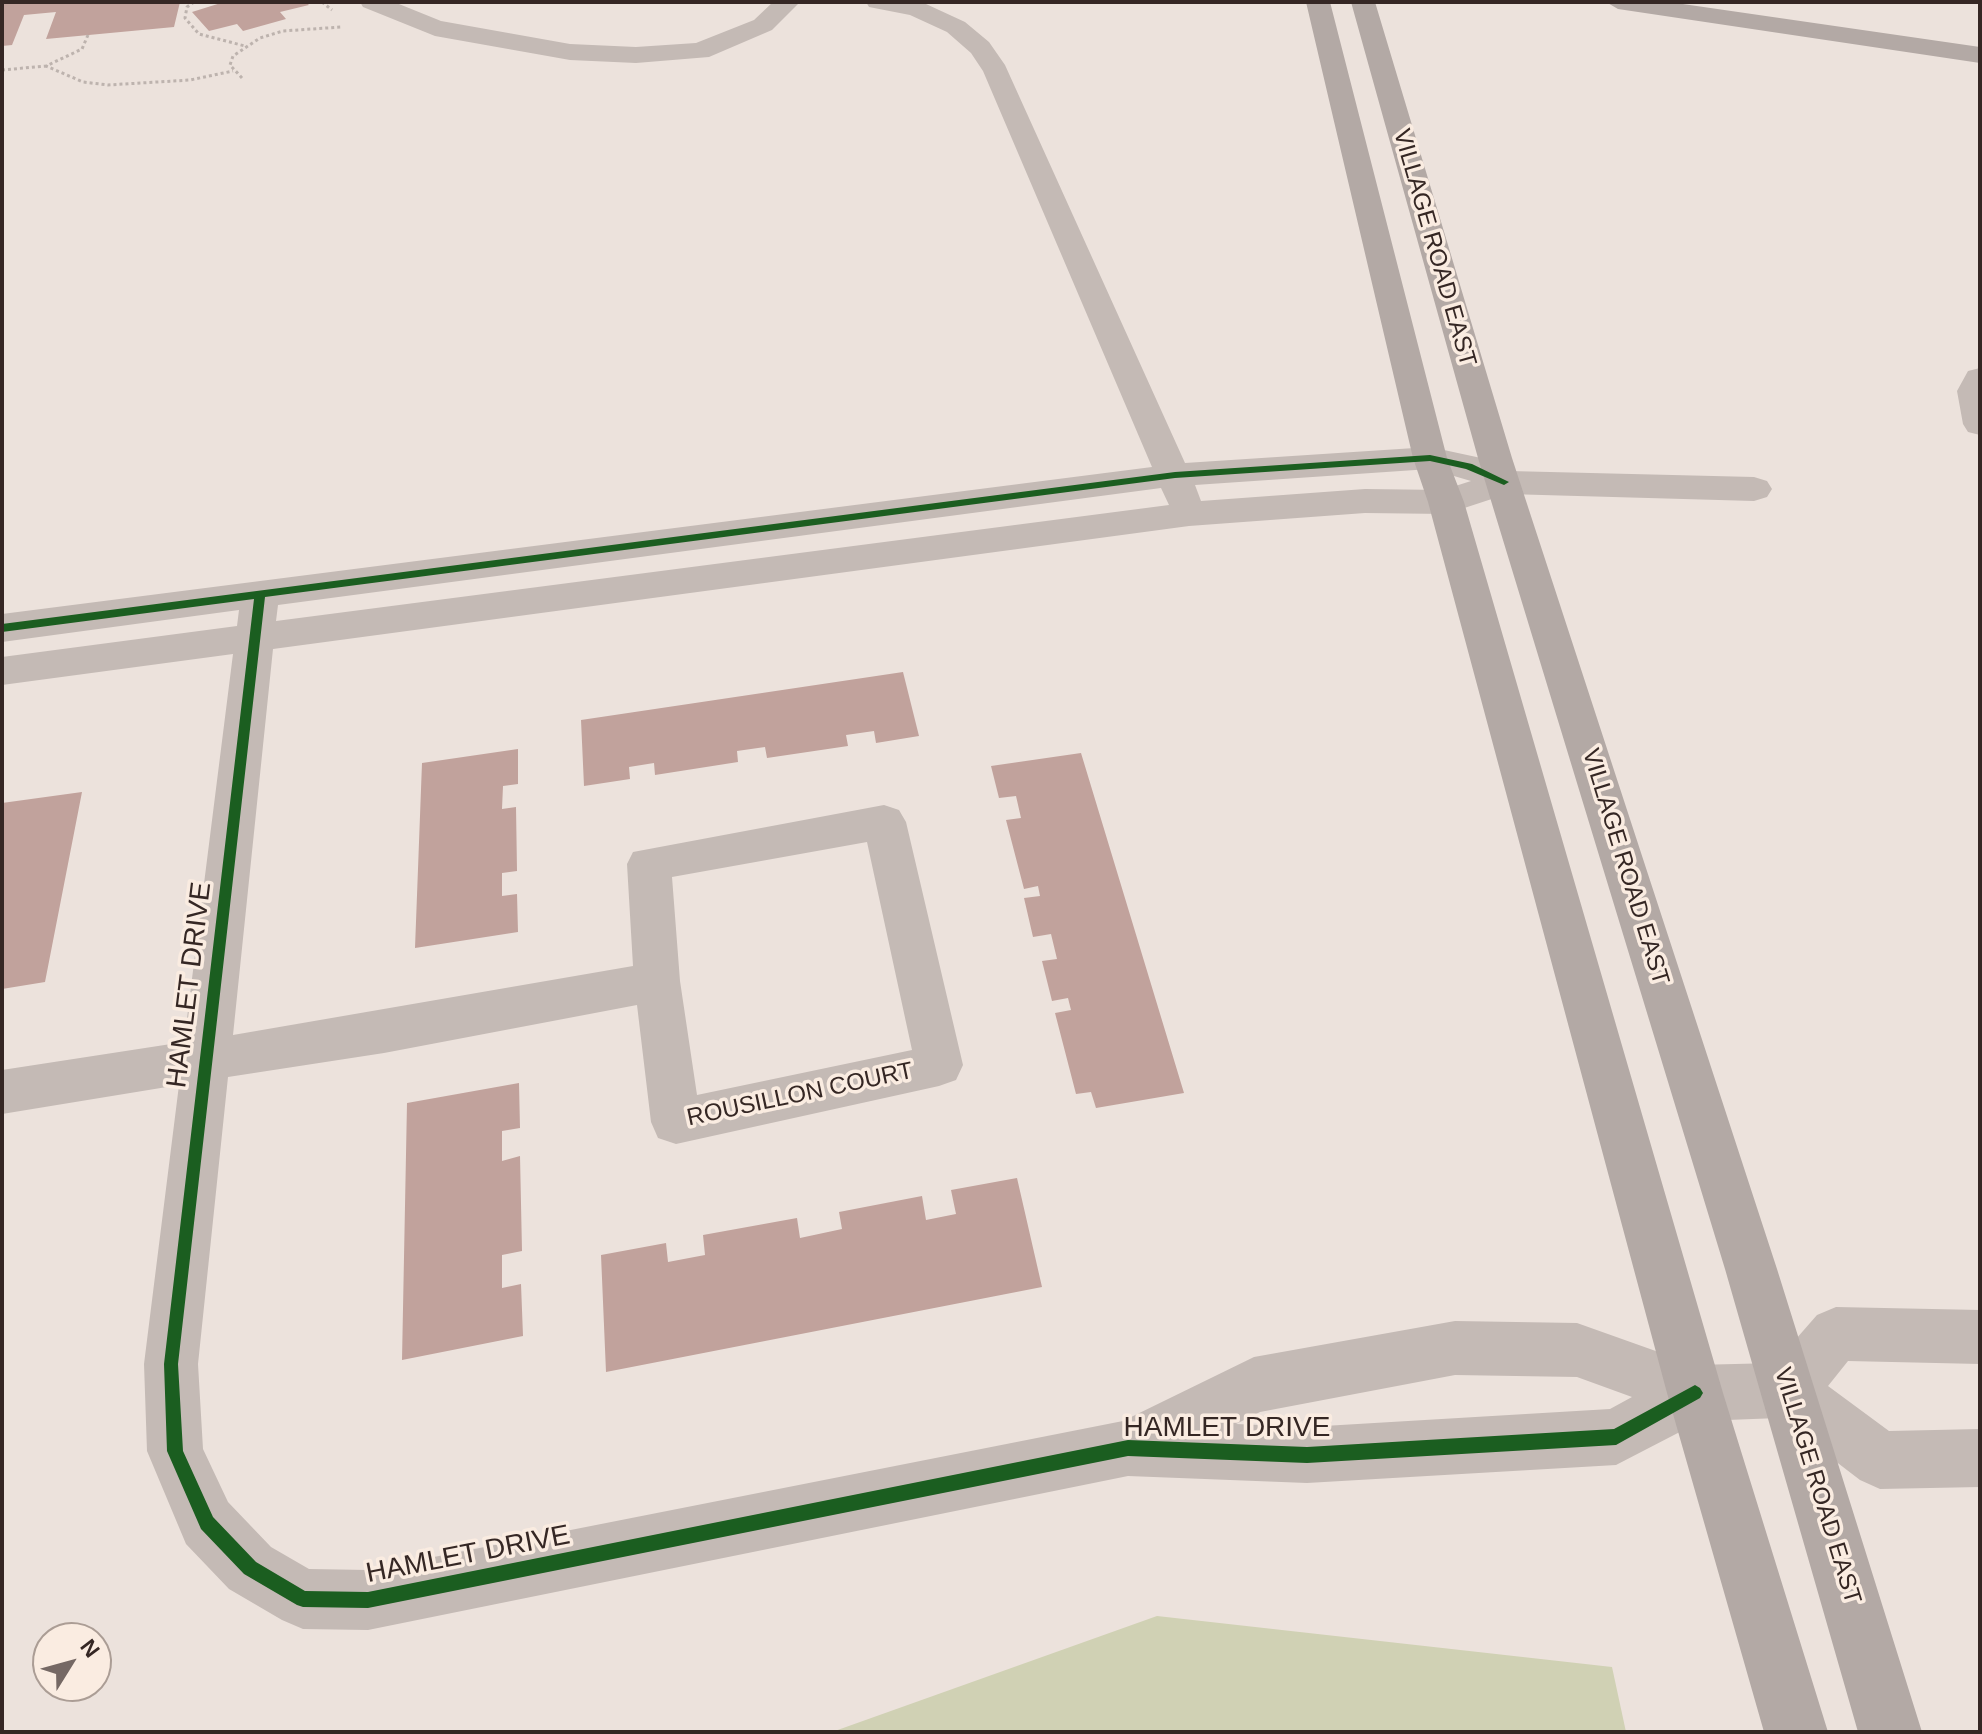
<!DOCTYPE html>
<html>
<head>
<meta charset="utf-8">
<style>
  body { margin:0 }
  #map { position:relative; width:1982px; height:1734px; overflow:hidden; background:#ece2dc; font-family:Arial,sans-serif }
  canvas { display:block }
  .frame { position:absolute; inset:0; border:4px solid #352724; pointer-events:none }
  .north { position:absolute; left:32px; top:1622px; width:80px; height:80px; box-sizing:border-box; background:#faece1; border:2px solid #ab9d95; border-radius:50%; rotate:53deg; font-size:22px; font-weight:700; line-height:32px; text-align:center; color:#352724 }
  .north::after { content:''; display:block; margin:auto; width:28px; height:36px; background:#756864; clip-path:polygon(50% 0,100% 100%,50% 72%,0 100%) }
</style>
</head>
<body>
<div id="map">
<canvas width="1982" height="1734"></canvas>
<div class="frame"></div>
<div class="north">N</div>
</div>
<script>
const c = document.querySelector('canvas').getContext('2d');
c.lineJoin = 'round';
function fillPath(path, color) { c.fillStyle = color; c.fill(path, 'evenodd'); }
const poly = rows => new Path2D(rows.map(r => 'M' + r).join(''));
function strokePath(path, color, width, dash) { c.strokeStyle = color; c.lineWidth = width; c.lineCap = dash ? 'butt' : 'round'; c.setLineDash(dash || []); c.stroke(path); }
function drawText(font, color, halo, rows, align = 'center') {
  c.font = font + ' Arial,sans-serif'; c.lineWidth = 7; c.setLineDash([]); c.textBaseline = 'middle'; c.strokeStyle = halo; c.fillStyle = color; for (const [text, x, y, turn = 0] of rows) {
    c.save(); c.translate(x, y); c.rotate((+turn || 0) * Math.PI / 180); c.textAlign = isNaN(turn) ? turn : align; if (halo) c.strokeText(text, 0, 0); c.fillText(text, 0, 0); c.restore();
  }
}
const green = poly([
  [1157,1616,1612,1667,1626,1732,832,1732]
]);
const building = poly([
  [2,2,180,2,174,27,46,39,56,12,24,15,12,45,2,46],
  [224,2,306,2,309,5,280,12,286,19,243,31,237,24,209,31,192,12],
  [903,672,919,736,876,743,874,731,846,735,848,746,767,758,765,747,737,751,738,762,655,775,654,763,629,767,630,779,584,786,581,720],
  [518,749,518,784,503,786,502,809,516,807,517,871,502,873,502,896,517,894,518,932,415,948,422,763],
  [1081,753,1184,1093,1096,1108,1091,1092,1076,1094,1055,1013,1071,1010,1068,998,1052,1001,1042,961,1057,959,1051,934,1033,937,1024,898,1040,896,1038,886,1024,889,1006,820,1021,818,1016,796,999,798,991,766],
  [82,792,45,982,2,989,2,803],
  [519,1083,520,1128,502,1131,502,1161,520,1156,522,1251,502,1255,502,1288,521,1284,523,1336,402,1360,407,1103],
  [1017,1178,1042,1287,606,1372,601,1255,666,1243,668,1262,705,1255,703,1235,797,1218,800,1238,842,1229,839,1212,922,1196,926,1220,956,1214,951,1190]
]);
const path = poly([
  [194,2,187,7,185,18,199,34,245,46],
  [322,2,332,10],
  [88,35,82,49,46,66,83,82,108,85,190,80,233,71],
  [2,70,46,66],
  [242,78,230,65,233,56,260,38,283,31,341,27]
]);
const minor = poly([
  [360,2,394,2,441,21,570,44,636,47,696,43,754,20,773,2,800,2,772,30,709,57,636,63,570,60,435,36,363,7,360,2],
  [866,2,926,4,965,22,989,42,1005,65,1185,463,1430,447,1481,458,1509,471,1754,477,1767,481,1772,489,1767,497,1754,501,1507,494,1446,514,1365,513,1189,526,273,649,233,1035,633,966,627,864,633,852,884,805,899,810,906,822,963,1065,956,1080,939,1086,676,1144,658,1138,651,1122,637,1005,384,1053,228,1077,198,1364,203,1449,228,1502,271,1547,309,1569,368,1570,1123,1421,1254,1357,1455,1321,1577,1323,1695,1365,1775,1363,1817,1315,1836,1307,1980,1310,1980,1364,1848,1361,1828,1386,1889,1431,1980,1429,1980,1487,1880,1489,1860,1480,1779,1418,1701,1421,1616,1465,1307,1483,1128,1476,368,1630,303,1629,282,1620,229,1589,186,1544,147,1451,144,1364,179,1085,2,1114,2,1070,184,1042,233,654,2,685,2,657,237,626,239,610,2,642,2,614,1152,467,983,71,971,53,947,32,910,15,869,7,866,2],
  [1430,469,1471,481,1443,490,1365,489,1201,501,1195,485,1430,469],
  [1161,488,1169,505,276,621,278,605,1161,488],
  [867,842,912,1050,697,1095,680,981,672,877,867,842],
  [1455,1375,1577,1377,1632,1397,1610,1409,1307,1427,1236,1424,1260,1412,1455,1375],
  [1980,368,1980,435,1968,432,1963,424,1957,391,1968,371,1980,368]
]);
const major = poly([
  [1306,2,1330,2,1447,458,1464,502,1723,1393,1828,1732,1764,1732,1667,1393,1428,502,1413,458,1306,2],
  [1351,2,1375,2,1512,458,1777,1269,1922,1732,1858,1732,1725,1269,1478,458,1351,2],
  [1606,2,1669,2,1980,47,1980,63,1618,9,1606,2]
]);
const cycleway = poly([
  [1430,455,1472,464,1509,482,1504,485,1466,469,1430,461,1175,478,265,597,178,1364,183,1451,213,1517,256,1562,305,1591,368,1592,1128,1440,1307,1447,1614,1429,1695,1385,1700,1388,1703,1393,1700,1398,1616,1445,1307,1463,1128,1456,368,1608,303,1607,297,1605,244,1574,201,1529,167,1451,164,1364,254,599,2,632,2,624,1175,472,1430,455]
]);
const streetNames = [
  ["VILLAGE ROAD EAST",1434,248,74],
  ["VILLAGE ROAD EAST",1625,867,73],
  ["ROUSILLON COURT",800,1095,-12],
  ["VILLAGE ROAD EAST",1817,1486,73]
];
const nearStreetnames = [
  ["HAMLET DRIVE",190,985,-83],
  ["HAMLET DRIVE",1227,1428],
  ["HAMLET DRIVE",468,1555,-11]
];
fillPath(green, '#d0d1b4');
fillPath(building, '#c1a29c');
strokePath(path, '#bdb3ae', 3, [3, 3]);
fillPath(minor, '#c4bab5');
fillPath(major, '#b3a9a5');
fillPath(cycleway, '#1b5e20');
drawText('24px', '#352724', '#faece1', streetNames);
drawText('28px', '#352724', '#faece1', nearStreetnames);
</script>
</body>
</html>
